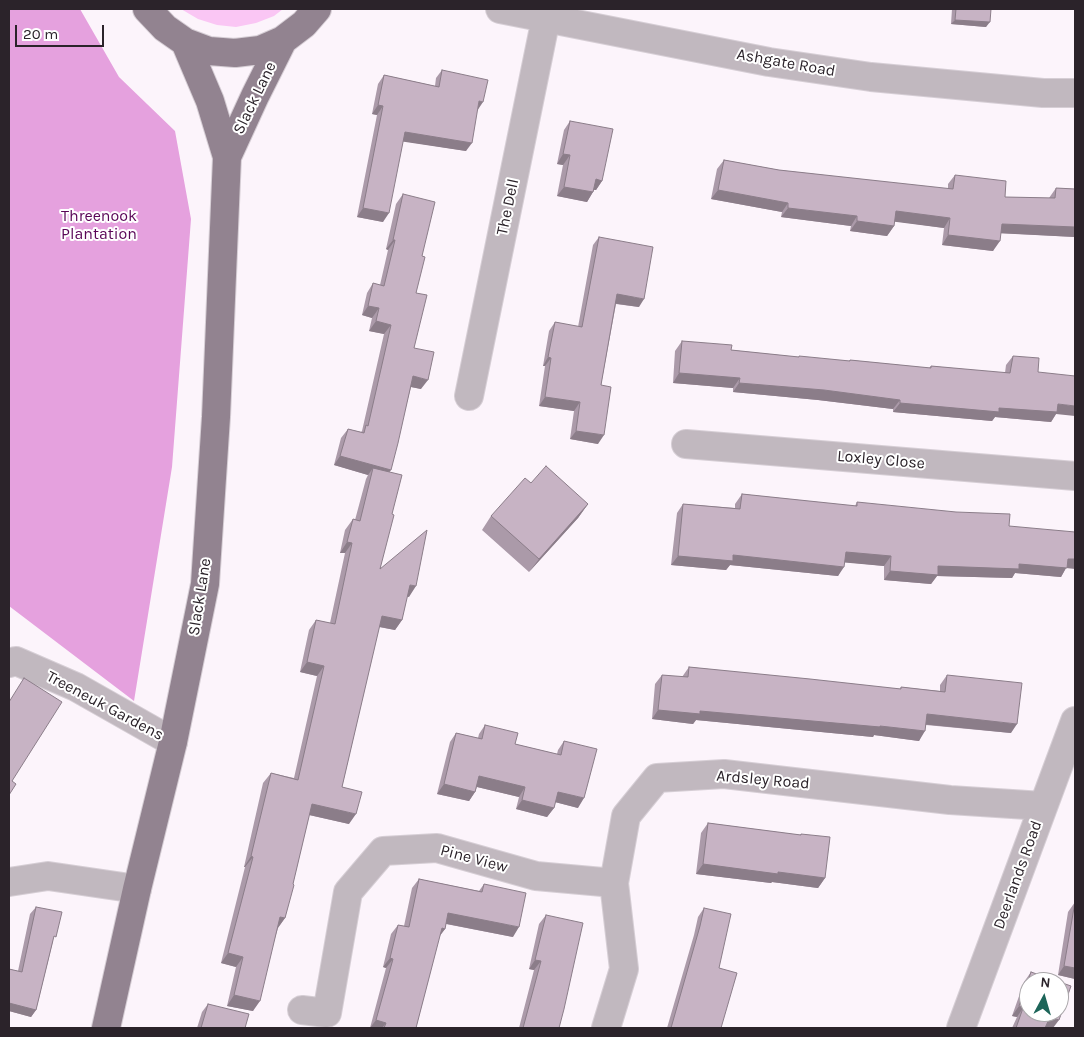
<!DOCTYPE html>
<html>
<head>
<meta charset="utf-8">
<style>
  body { margin:0 }
  #map { position:relative; width:1084px; height:1037px; overflow:hidden; background:#fcf4fb; font-family:Karla,sans-serif }
  canvas { display:block }
  .frame { position:absolute; inset:0; border:10px solid #2b232a; pointer-events:none }
  .north { position:absolute; left:1019px; top:972px; width:50px; height:50px; box-sizing:border-box; background:#fff; border:1px solid #aaa7aa; border-radius:50%; rotate:6deg; font-size:14px; font-weight:700; line-height:20px; text-align:center; color:#2b232a }
  .north::after { content:''; display:block; margin:auto; width:18px; height:22px; background:#1d6559; clip-path:polygon(50% 0,100% 100%,50% 72%,0 100%) }
  .scale { position:absolute; left:15px; top:25px; width:89px; height:22px; box-sizing:border-box; border:2px solid #2b232a; border-top:0; padding-left:6px; font-size:15px; line-height:18px; white-space:nowrap; color:#2b232a; -webkit-text-stroke:4px #fff; paint-order:stroke }
</style>
</head>
<body>
<div id="map">
<canvas width="1084" height="1037"></canvas>
<div class="frame"></div>
<div class="north">N</div>
<div class="scale">20 m</div>
</div>
<script>
const c = document.querySelector('canvas').getContext('2d');
c.lineJoin = 'round';
function fillPath(path, color) { c.fillStyle = color; c.fill(path, 'evenodd'); }
const poly = rows => new Path2D(rows.map(r => 'M' + r).join(''));
function strokePath(path, color, width, dash) { c.strokeStyle = color; c.lineWidth = width; c.lineCap = dash ? 'butt' : 'round'; c.setLineDash(dash || []); c.stroke(path); }
function drawText(font, color, halo, rows, align = 'center') {
  c.font = font + ' Karla,sans-serif'; c.lineWidth = 4; c.setLineDash([]); c.textBaseline = 'middle'; c.strokeStyle = halo; c.fillStyle = color; for (const [text, x, y, turn = 0] of rows) {
    c.save(); c.translate(x, y); c.rotate((+turn || 0) * Math.PI / 180); c.textAlign = isNaN(turn) ? turn : align; if (halo) c.strokeText(text, 0, 0); c.fillText(text, 0, 0); c.restore();
  }
}
const green = poly([
  [181,9,283,9,274,16,256,23,236,27,217,25,198,19]
]);
const forest = poly([
  [9,9,80,9,119,77,175,131,191,219,172,467,134,701,9,606]
]);
const minor = poly([
  [500,9,769,62,871,77,1043,93,1075,93],
  [469,396,546,18],
  [686,444,1075,476],
  [9,663,16,661,76,687,173,742],
  [9,882,48,876,137,889],
  [302,1010,327,1013,348,892,383,851,437,848,536,876,614,883],
  [606,1028,624,969,614,883,626,816,657,778,724,774,950,800,1043,806],
  [961,1028,1075,721]
]);
const major = poly([
  [147,9,165,28,185,42,209,51,235,53,260,50,283,40,304,24,317,9],
  [227,157,255,96,283,40],
  [106,1028,137,889,173,742,205,584,216,417,227,157,210,101,185,42]
]);
const wall = poly([
  [952,9,991,9,986,27,951,24],
  [442,70,477,111,466,151,403,141,383,222,357,217,377,115,372,114,378,84,384,75,435,86,436,78],
  [570,121,602,181,596,190,594,190,587,202,557,196,563,165,557,164,564,130],
  [724,160,779,170,948,189,948,184,955,175,1005,197,1049,198,1056,188,1075,189,1075,237,1000,233,993,251,942,245,944,228,894,221,894,226,887,236,850,231,851,226,781,217,782,212,711,199,717,169],
  [403,194,422,256,416,293,414,348,421,389,411,387,389,472,392,514,380,569,409,597,407,596,402,620,395,630,379,627,342,787,349,824,309,815,285,918,278,928,253,1011,227,1006,236,967,221,963,245,867,244,867,263,783,271,773,294,778,317,676,300,672,309,630,316,620,330,623,345,553,340,553,345,530,353,519,355,520,366,479,368,475,334,465,341,438,348,429,361,432,362,431,384,334,369,331,372,318,362,315,367,293,373,283,380,285,388,250,386,249,396,204],
  [599,237,639,307,616,304,601,385,598,444,570,439,574,411,539,406,545,366,543,366,549,331,555,322,578,327,593,245],
  [682,341,731,350,798,357,849,361,850,360,929,368,931,366,1005,373,1006,365,1013,356,1038,372,1056,414,1051,422,995,417,992,421,893,412,893,409,818,400,733,392,733,388,673,383,675,351],
  [742,494,855,506,857,502,1009,526,1066,568,1061,577,1015,573,1012,578,937,576,931,584,884,580,884,566,845,562,838,576,730,565,726,570,671,565,677,513,683,504,735,508,735,504],
  [588,504,578,518,529,572,482,530,491,516],
  [689,667,900,689,901,687,940,691,940,685,947,675,1011,733,926,725,919,741,874,735,873,737,696,720,693,724,652,719,655,684,662,675,682,677],
  [485,725,515,744,557,754,558,750,564,741,578,808,555,802,554,808,547,817,516,809,519,797,477,787,475,792,469,801,437,794,450,742,456,733,478,738,479,734],
  [708,823,800,835,801,834,825,878,818,888,772,882,771,883,696,874,701,833],
  [419,879,479,891,484,884,513,937,446,924,445,929,439,937,416,1028,370,1028,386,968,383,967,391,934,398,925,404,926,412,888],
  [1075,902,1075,979,1058,975,1068,912],
  [36,907,53,941,36,1010,31,1017,9,1011,9,969,18,971,30,914],
  [704,908,719,968,721,1028,667,1028,694,935,698,917],
  [546,915,559,1028,519,1028,534,970,529,969,539,924],
  [1031,972,1046,1027,1045,1028,1012,1028,1017,1017,1012,1016,1024,982],
  [208,1004,245,1028,197,1028,202,1012]
]);
const shadedWall = poly([
  [955,20,990,22,986,27,951,24],
  [479,101,483,102,477,111],
  [378,105,383,106,377,115,372,114],
  [405,132,472,143,466,151,399,141],
  [563,154,570,155,563,165,557,164],
  [596,179,602,181,596,190,589,189],
  [564,187,593,192,587,202,557,196],
  [718,190,788,203,782,212,711,199],
  [363,208,389,213,383,222,357,217],
  [788,208,857,216,851,226,781,217],
  [896,211,950,218,944,228,889,221],
  [857,221,894,226,887,236,850,231],
  [1002,224,1075,227,1075,237,995,233],
  [948,235,1000,241,993,251,942,245],
  [393,240,395,240,388,250,386,249],
  [617,294,644,299,639,307,611,303],
  [368,306,379,308,372,318,362,315],
  [376,321,391,325,384,334,369,331],
  [548,357,551,358,545,366,543,366],
  [679,373,740,378,733,388,673,383],
  [413,376,428,380,421,389,406,386],
  [739,383,824,390,900,400,893,409,818,400,733,392],
  [545,397,580,402,574,411,539,406],
  [900,403,999,408,1058,404,1075,406,1075,416,1056,414,1051,422,995,417,992,421,893,412],
  [576,431,604,435,598,444,570,439],
  [340,456,391,470,384,479,373,468,368,475,334,465],
  [588,504,578,518,529,572,539,559],
  [347,542,352,543,345,553,340,553],
  [846,552,891,556,884,566,839,562],
  [733,555,844,567,838,576,730,565,726,570,671,565,678,556],
  [1068,559,1075,559,1075,569,1066,568,1061,577,1015,573,1012,578,937,576,931,584,884,580,890,571,938,566,1019,564],
  [410,585,416,586,409,597,402,596],
  [382,616,402,620,395,630,375,626],
  [307,662,324,666,317,676,300,672],
  [658,710,700,711,880,726,925,731,919,741,874,735,873,737,696,720,693,724,652,719],
  [927,714,1017,724,1011,733,921,724],
  [479,776,525,787,519,797,473,786],
  [444,784,475,792,469,801,437,794],
  [558,792,584,798,578,808,551,801],
  [522,800,554,808,547,817,516,809],
  [312,804,356,814,349,824,305,814],
  [251,856,253,857,245,867,244,867],
  [703,864,778,872,825,878,818,888,772,882,771,883,696,874],
  [448,913,519,927,513,937,442,923],
  [280,917,285,918,277,929],
  [442,928,445,929,438,938],
  [228,953,243,957,236,967,221,963],
  [390,958,393,959,386,968,383,967],
  [535,960,541,961,534,970,529,969],
  [1064,966,1075,968,1075,979,1058,975],
  [234,995,260,1001,253,1011,227,1006],
  [9,1003,36,1010,31,1017,9,1011],
  [1019,1006,1023,1008,1017,1017,1012,1016],
  [1050,1017,1059,1020,1053,1028,1049,1028,1043,1026],
  [376,1020,386,1023,382,1028,370,1028]
]);
const building = poly([
  [956,9,991,9,990,22,955,20,956,9],
  [442,70,488,80,483,102,479,101,472,143,405,132,389,213,363,208,383,106,378,105,384,75,439,87,442,70],
  [570,121,613,129,602,181,596,179,593,192,564,187,570,155,563,154,570,121],
  [724,160,779,170,953,189,955,175,1006,181,1005,197,1055,198,1056,188,1075,189,1075,227,1002,224,1000,241,948,235,950,218,896,211,894,226,857,221,857,216,788,208,788,203,718,190,724,160],
  [403,194,435,202,422,256,425,257,416,293,427,295,414,348,434,352,428,380,413,376,398,443,391,470,340,456,348,429,364,433,366,425,368,426,391,325,376,321,379,308,368,306,373,283,384,286,395,240,393,240,403,194],
  [599,237,653,247,644,299,617,294,601,385,611,387,604,435,576,431,580,402,545,397,551,358,548,357,555,322,582,327,599,237],
  [682,341,732,345,731,350,799,357,799,356,850,361,850,360,931,368,931,366,1010,373,1013,356,1039,358,1038,372,1075,376,1075,406,1058,404,1057,412,999,408,999,412,900,403,900,400,824,390,739,383,740,378,679,373,682,341],
  [546,466,588,504,539,559,491,516,525,478,531,483,546,466],
  [373,468,402,475,392,514,394,515,380,569,427,530,416,586,410,585,402,620,382,616,342,787,362,792,356,814,312,804,293,884,294,885,285,918,280,917,260,1001,234,995,243,957,228,953,253,857,251,856,271,773,298,780,324,666,307,662,316,620,335,624,352,543,347,542,353,519,360,521,373,468],
  [742,494,857,506,857,502,956,512,1010,514,1009,526,1075,532,1075,559,1068,559,1067,568,1019,564,1019,569,938,566,938,575,890,571,891,556,846,552,844,567,733,555,733,561,678,556,683,504,740,509,742,494],
  [689,667,810,679,901,689,901,687,945,692,947,675,1022,683,1017,724,927,714,925,731,880,726,880,727,700,711,700,714,658,710,662,675,688,677,689,667],
  [24,678,62,702,12,781,16,784,9,795,9,702,24,678],
  [485,725,518,733,515,744,561,755,564,741,597,749,584,798,558,792,554,808,522,800,525,787,479,776,475,792,444,784,456,733,482,739,485,725],
  [708,823,801,835,801,834,830,837,825,878,778,872,778,874,703,864,708,823],
  [419,879,482,892,484,884,526,893,519,927,448,913,445,929,442,928,416,1028,384,1028,386,1023,376,1020,393,959,390,958,398,925,409,927,419,879],
  [1075,902,1075,968,1064,966,1075,902],
  [36,907,62,912,56,937,54,936,36,1010,9,1003,9,969,22,972,36,907],
  [704,908,731,914,719,968,737,973,721,1028,671,1028,700,926,704,908],
  [546,915,583,923,564,1009,559,1028,523,1028,541,961,535,960,546,915],
  [1031,972,1071,986,1059,1020,1050,1017,1045,1028,1016,1028,1023,1008,1019,1006,1031,972],
  [1029,982,1059,982,1059,1012,1029,1012,1029,982],
  [208,1004,249,1014,245,1028,201,1028,208,1004]
]);
const streetNames = [
  ["Ashgate Road",786,63,10],
  ["Slack Lane",255,98,-64],
  ["The Dell",508,207,-78],
  ["Loxley Close",881,460,5],
  ["Slack Lane",200,597,-81],
  ["Treeneuk Gardens",105,706,28],
  ["Ardsley Road",763,780,5],
  ["Pine View",474,859,15],
  ["Deerlands Road",1018,875,-70]
];
const parkNames = [
  ["Threenook",99,216],
  ["Plantation",99,234]
];
fillPath(green, '#fac6f4');
fillPath(forest, '#e5a1de');
strokePath(minor, '#d6ced5', 30);
strokePath(major, '#d6ced5', 30);
strokePath(minor, '#c1b8bf', 28);
strokePath(major, '#928390', 28);
fillPath(wall, '#ab9aa9');
fillPath(shadedWall, '#8b7d89');
fillPath(building, '#c7b3c4');
strokePath(building, '#8b7d89', 1);
drawText('16px', '#2b232a', '#fff', streetNames);
drawText('16px', '#5a0657', '#fff', parkNames);
</script>
</body>
</html>
